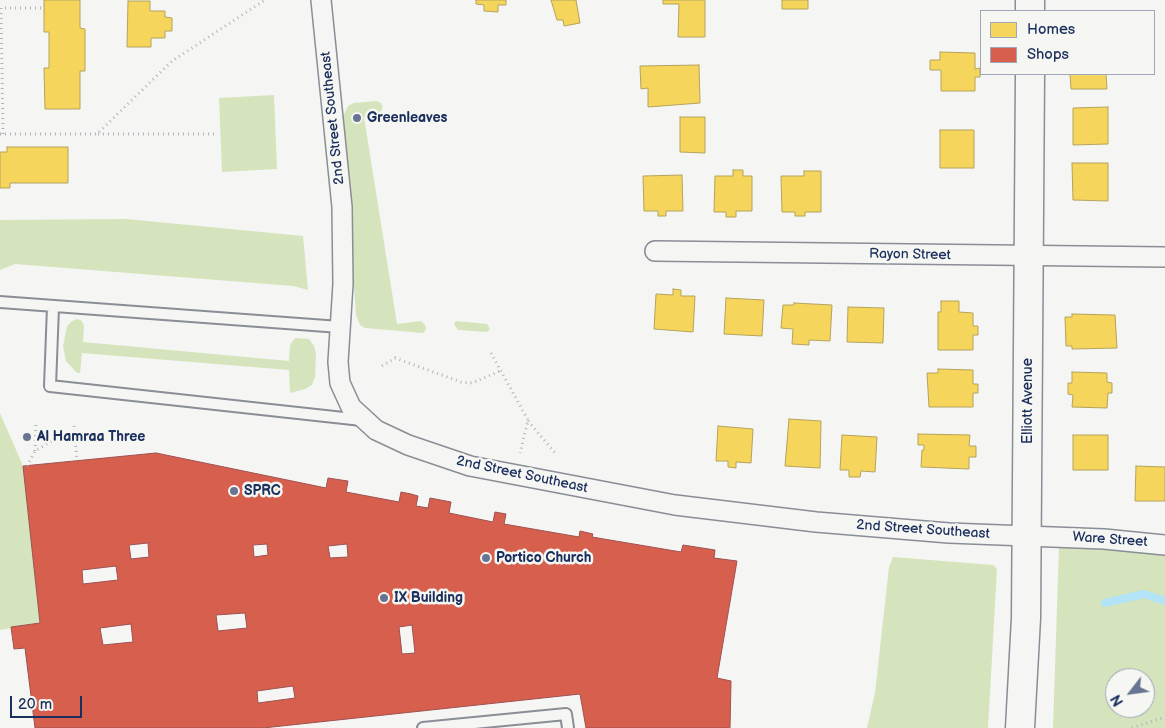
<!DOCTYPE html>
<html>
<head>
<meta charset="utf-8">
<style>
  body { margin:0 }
  #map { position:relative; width:1165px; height:728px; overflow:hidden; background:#f5f5f3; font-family:"Balsamiq Sans",sans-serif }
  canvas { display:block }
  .legend { position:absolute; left:980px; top:10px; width:175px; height:65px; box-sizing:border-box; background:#f6f6f2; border:1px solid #9ea6b7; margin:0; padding:6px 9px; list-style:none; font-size:15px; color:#1b2f5e }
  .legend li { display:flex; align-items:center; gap:10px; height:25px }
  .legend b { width:25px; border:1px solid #9ea6b7 }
  .north { position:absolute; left:1105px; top:668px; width:50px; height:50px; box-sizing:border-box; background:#f6f6f2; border:1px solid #9ea6b7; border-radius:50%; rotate:240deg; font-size:14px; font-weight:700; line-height:20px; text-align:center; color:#1b2f5e }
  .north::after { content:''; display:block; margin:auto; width:18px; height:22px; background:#677492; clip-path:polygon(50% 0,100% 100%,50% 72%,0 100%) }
  .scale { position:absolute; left:10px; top:696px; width:72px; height:22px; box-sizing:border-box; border:2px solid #1b2f5e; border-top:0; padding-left:6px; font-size:15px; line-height:18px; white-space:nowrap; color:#1b2f5e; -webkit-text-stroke:4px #f6f6f2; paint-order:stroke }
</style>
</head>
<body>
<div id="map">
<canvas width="1165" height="728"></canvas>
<ul class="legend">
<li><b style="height:14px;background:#f6d55c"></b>Homes</li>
<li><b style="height:14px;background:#d6604d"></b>Shops</li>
</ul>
<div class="north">N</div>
<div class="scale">20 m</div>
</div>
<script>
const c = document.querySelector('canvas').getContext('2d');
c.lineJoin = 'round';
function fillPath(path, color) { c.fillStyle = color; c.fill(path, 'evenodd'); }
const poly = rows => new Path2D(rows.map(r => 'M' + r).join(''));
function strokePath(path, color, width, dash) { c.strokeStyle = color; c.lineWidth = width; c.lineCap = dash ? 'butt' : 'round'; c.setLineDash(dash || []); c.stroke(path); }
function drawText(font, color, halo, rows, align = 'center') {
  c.font = font + ' "Balsamiq Sans",sans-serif'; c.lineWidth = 5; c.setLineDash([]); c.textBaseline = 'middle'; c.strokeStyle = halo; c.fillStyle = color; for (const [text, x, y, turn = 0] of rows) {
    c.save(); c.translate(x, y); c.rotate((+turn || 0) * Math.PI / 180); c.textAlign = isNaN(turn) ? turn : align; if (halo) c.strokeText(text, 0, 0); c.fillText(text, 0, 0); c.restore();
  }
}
const green = poly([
  [274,95,277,169,222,172,219,98],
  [377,101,381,103,383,107,380,114,364,117,397,324,421,321,425,325,426,330,423,333,365,328,360,325,356,315,342,118,348,106,354,103],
  [126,219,303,236,308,290,293,286,15,264,0,270,0,220],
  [77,319,82,321,84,326,83,342,289,361,290,345,295,338,309,339,314,346,316,354,315,377,312,385,305,389,290,393,289,370,82,353,80,373,77,373,66,361,63,346,67,326,72,321],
  [456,321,487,324,490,329,487,332,458,330,454,324],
  [0,413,23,466,40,623,0,630],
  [1059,547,1165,553,1165,728,1053,728],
  [1115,678,1145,678,1145,708,1115,708],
  [893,557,993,565,997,569,988,728,867,728,875,693,889,567]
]);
const homes = poly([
  [44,0,80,0,80,28,85,29,85,71,80,71,80,109,45,109,44,68,49,68,49,32,44,32,44,0],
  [476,0,506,0,506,5,498,5,498,12,484,11,484,5,476,4,476,0],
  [551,0,576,0,580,23,564,26,563,20,557,20,551,0],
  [663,0,705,0,705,37,678,37,679,4,663,4,663,0],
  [782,0,808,0,808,9,782,9,782,0],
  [128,1,150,1,150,11,165,11,165,17,172,18,172,31,165,31,165,38,151,38,151,47,127,47,128,1],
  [940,52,975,53,975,69,980,68,980,77,975,77,975,91,941,91,941,70,930,70,930,60,940,60,940,52],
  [699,65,700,103,648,107,648,88,641,89,640,66,699,65],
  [1070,74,1106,74,1107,89,1071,89,1070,74],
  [1108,107,1108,144,1073,145,1073,108,1108,107],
  [680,117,705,117,705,153,680,152,680,117],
  [940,130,974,130,974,168,940,168,940,130],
  [7,147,68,147,68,183,10,183,10,188,0,188,0,152,7,152,7,147],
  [1072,163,1108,163,1108,201,1073,200,1072,163],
  [733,170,743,170,743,176,752,176,752,211,736,211,736,217,726,217,726,212,714,212,715,176,733,176,733,170],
  [804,171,821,171,821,212,805,212,805,216,795,216,795,212,782,212,781,176,804,176,804,171],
  [682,175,683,211,666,211,666,216,658,216,658,211,644,211,643,176,682,175],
  [673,289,681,290,681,296,695,296,693,332,654,329,656,294,673,295,673,289],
  [726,298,764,300,762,336,724,334,726,298],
  [941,301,959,301,959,312,973,313,973,326,978,326,978,335,973,335,973,350,938,350,938,312,941,312,941,301],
  [794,303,832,305,830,341,809,340,809,345,792,344,793,329,781,328,783,305,794,305,794,303],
  [848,307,884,308,883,343,847,342,848,307],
  [1072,314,1115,315,1117,348,1072,349,1072,346,1066,346,1065,317,1072,317,1072,314],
  [938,369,973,370,973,384,978,384,978,393,973,393,973,407,929,407,927,373,938,373,938,369],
  [1072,372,1107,373,1107,382,1112,383,1112,393,1108,393,1107,408,1072,407,1073,395,1068,394,1068,383,1072,383,1072,372],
  [789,419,821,421,820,468,785,466,789,419],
  [718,426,753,429,751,463,736,462,736,468,728,467,728,461,716,461,718,426],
  [918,434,970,435,969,446,976,446,976,457,969,457,969,469,921,467,922,450,924,450,924,445,918,445,918,434],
  [842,435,877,437,875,472,861,471,860,477,849,477,849,470,840,470,842,435],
  [1073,435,1108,435,1108,470,1073,470,1073,435],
  [1136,466,1165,467,1165,501,1135,501,1136,466]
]);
const shops = poly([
  [156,453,326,488,328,478,341,480,348,481,346,492,399,502,401,492,411,494,418,496,416,506,428,508,430,498,451,502,449,513,493,522,495,512,506,514,504,524,579,537,580,531,593,534,592,537,681,552,683,545,715,550,714,558,737,561,717,678,731,681,730,728,586,728,580,694,263,728,35,728,25,648,14,649,11,627,40,623,23,466,156,453],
  [148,543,149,557,131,559,129,545,148,543],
  [267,544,268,555,254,557,253,545,267,544],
  [347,544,348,557,330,558,328,546,347,544],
  [116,566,118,580,83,584,82,570,116,566],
  [245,613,247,628,218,631,216,615,245,613],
  [131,624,133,642,103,645,100,628,131,624],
  [412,625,415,653,402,654,399,627,412,625],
  [293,686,295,698,258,703,257,691,293,686]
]);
const stream = poly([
  [1105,603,1144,594,1165,601]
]);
const path = poly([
  [0,134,97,134,172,61,265,0],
  [3,134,1,8,44,8],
  [98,134,215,134],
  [491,353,528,420,520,453],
  [382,366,395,358,461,382,472,383,500,371],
  [528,421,556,454],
  [74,426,77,461],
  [35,451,36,422],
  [27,466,35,451,60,436,75,432],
  [1132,728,1165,717]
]);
const lane = poly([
  [0,302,340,327],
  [53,307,50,386,362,420],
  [423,728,566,714,568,728]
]);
const street = poly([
  [321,0,342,207,343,284,338,362,340,383,351,407,376,430,408,445,470,466,675,505,816,522,949,533,1104,539,1165,545],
  [655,251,1165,257]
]);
const secondary = poly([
  [1030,11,1030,0],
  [1020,728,1026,618,1030,74]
]);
const markers = [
  [357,118,5,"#677492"],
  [27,437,5,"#677492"],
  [234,491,5,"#677492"],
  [486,558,5,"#677492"],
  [384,598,5,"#677492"]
];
const streetNames = [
  ["2nd Street Southeast",333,118,-96],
  ["Rayon Street",910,255,1],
  ["Elliott Avenue",1028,401,-90],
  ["2nd Street Southeast",522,475,12],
  ["2nd Street Southeast",923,530,4],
  ["Ware Street",1110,540,4]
];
const poiNames = [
  ["Greenleaves",367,118],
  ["Al Hamraa Three",37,437],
  ["SPRC",244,491],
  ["Portico Church",496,558],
  ["IX Building",394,598]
];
fillPath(green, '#d5e4bc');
fillPath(homes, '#f6d55c');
strokePath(homes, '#b4a35d', 1);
fillPath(shops, '#d6604d');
strokePath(shops, '#9e5152', 1);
strokePath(stream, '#b2e3f6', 8);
strokePath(lane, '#898d95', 14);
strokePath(street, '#898d95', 22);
strokePath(secondary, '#898d95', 31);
strokePath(path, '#b2b4b9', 3, [1, 4]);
strokePath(lane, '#f5f5f3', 10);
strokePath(street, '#f5f5f3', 19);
strokePath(secondary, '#f5f5f3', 28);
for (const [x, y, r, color] of markers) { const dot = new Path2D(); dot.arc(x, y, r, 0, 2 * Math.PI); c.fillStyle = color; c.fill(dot); strokePath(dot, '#f6f6f2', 2); }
drawText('14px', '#1b2f5e', '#f6f6f2', streetNames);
drawText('bold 14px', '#1b2f5e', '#f6f6f2', poiNames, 'left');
</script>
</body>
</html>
